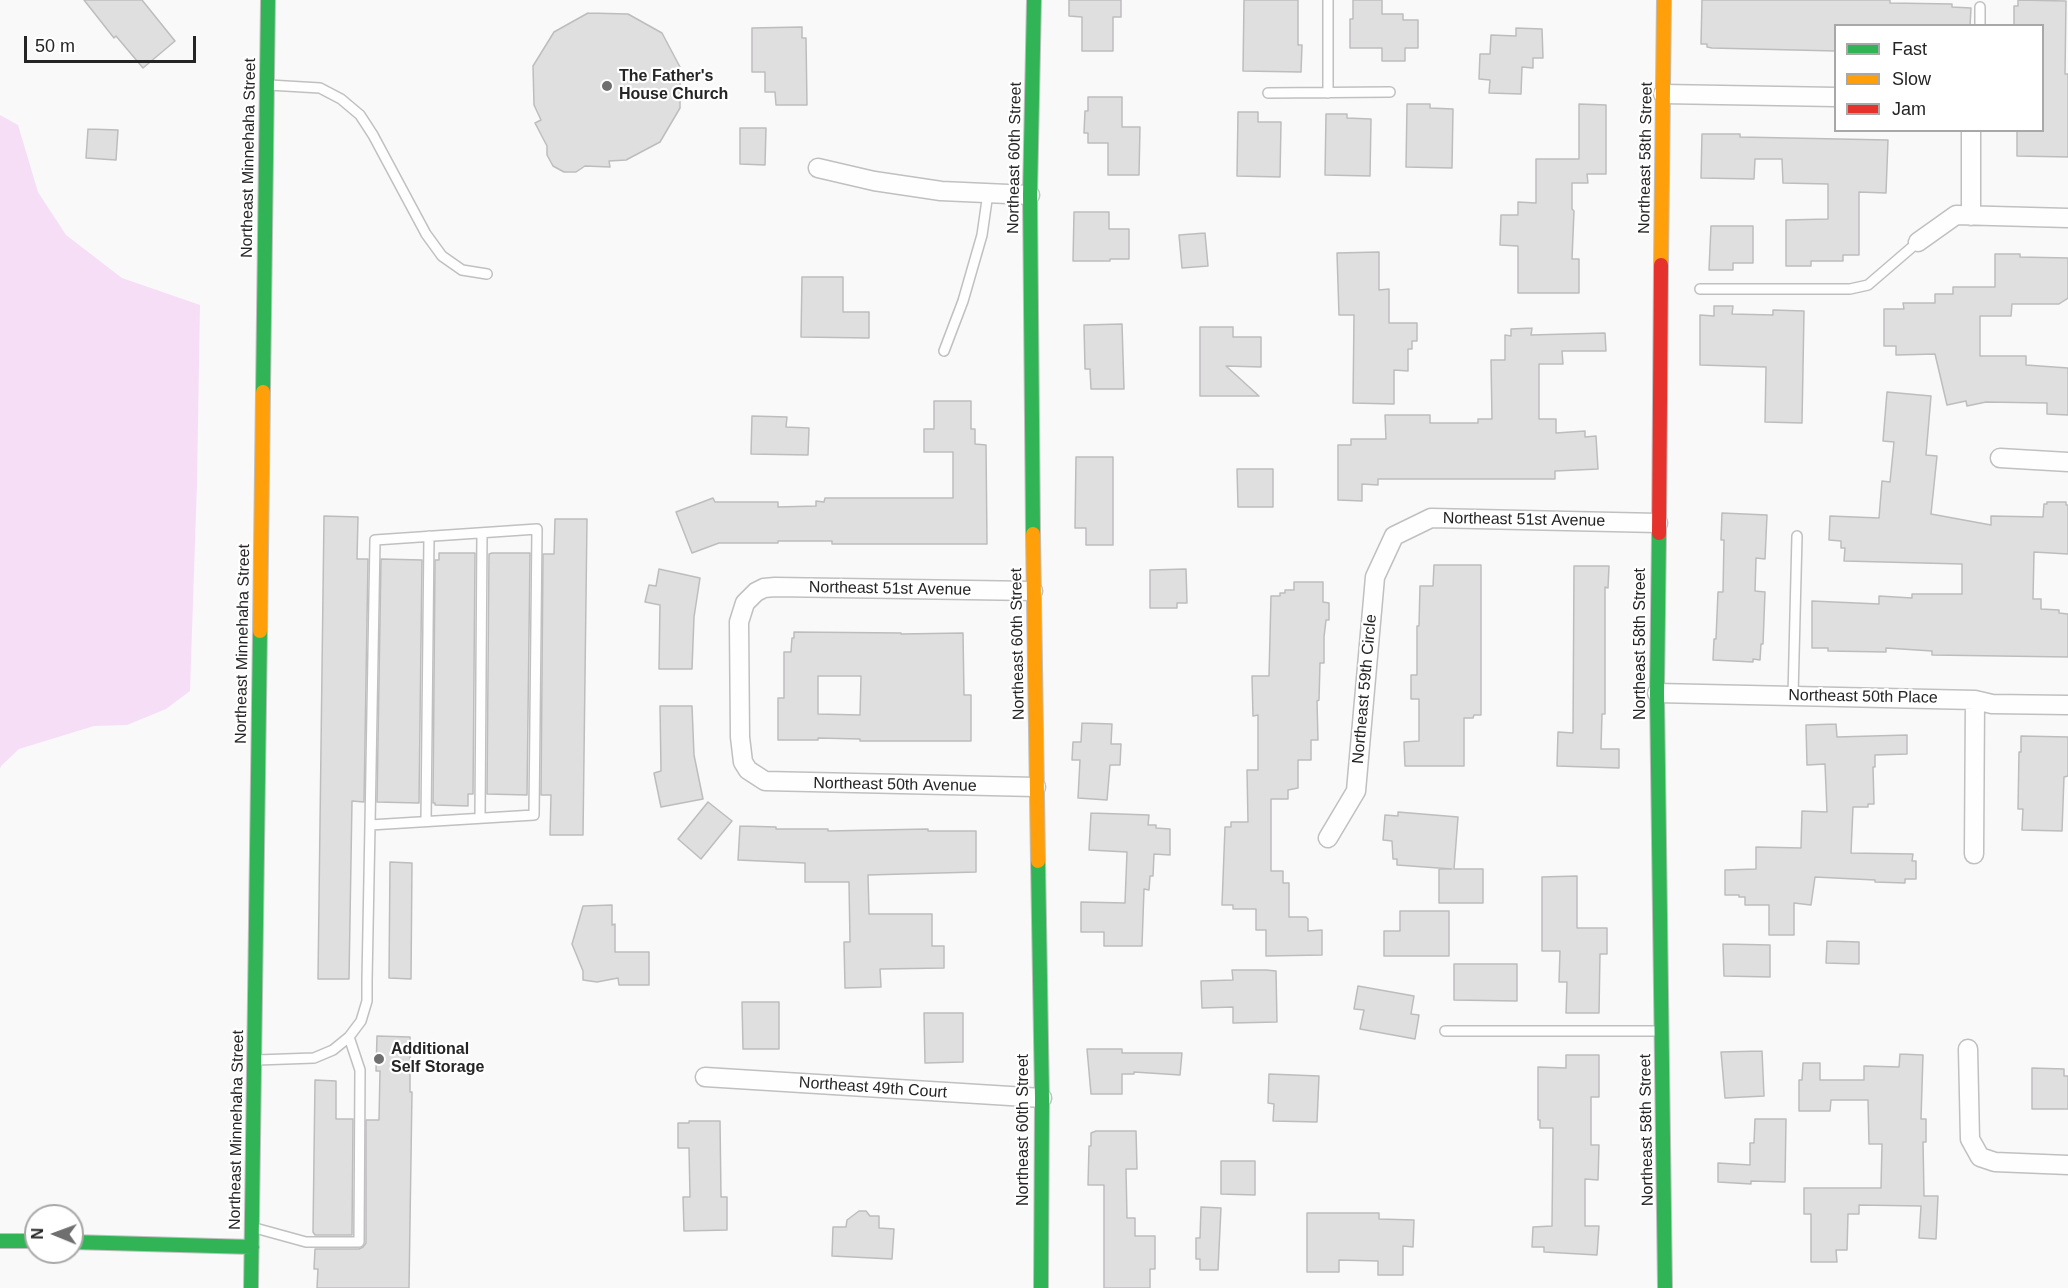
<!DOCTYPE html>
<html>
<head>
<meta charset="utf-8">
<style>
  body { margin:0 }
  #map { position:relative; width:2068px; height:1288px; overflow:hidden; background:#f9f9f9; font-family:Arial,sans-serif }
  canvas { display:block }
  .legend { position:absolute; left:1834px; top:24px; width:210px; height:108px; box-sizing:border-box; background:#fff; border:2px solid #a8a8a8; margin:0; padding:8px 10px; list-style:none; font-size:18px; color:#262526 }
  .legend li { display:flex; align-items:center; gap:12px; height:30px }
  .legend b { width:30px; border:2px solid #a8a8a8 }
  .north { position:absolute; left:24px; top:1204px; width:60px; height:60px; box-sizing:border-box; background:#fff; border:2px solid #a8a8a8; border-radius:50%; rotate:271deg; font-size:16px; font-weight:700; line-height:24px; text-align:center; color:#262526 }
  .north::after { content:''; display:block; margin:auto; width:21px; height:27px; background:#706f70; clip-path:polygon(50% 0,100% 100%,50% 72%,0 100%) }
  .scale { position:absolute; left:24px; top:36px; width:172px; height:27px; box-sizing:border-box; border:3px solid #262526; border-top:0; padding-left:8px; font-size:18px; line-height:21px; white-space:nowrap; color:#262526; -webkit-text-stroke:4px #fff; paint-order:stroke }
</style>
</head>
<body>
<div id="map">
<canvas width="2068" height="1288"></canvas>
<ul class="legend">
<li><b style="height:8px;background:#30b455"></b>Fast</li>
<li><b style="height:8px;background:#ff9f0a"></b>Slow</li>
<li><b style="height:8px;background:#e5322d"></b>Jam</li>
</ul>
<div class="north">N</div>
<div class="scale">50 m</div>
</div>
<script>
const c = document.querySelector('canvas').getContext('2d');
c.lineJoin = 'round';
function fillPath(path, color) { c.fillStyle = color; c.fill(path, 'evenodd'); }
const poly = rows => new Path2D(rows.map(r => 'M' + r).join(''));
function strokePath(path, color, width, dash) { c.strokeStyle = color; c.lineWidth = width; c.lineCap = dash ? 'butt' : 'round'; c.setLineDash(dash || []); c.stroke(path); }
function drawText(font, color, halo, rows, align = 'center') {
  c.font = font + ' Arial,sans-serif'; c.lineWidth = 4.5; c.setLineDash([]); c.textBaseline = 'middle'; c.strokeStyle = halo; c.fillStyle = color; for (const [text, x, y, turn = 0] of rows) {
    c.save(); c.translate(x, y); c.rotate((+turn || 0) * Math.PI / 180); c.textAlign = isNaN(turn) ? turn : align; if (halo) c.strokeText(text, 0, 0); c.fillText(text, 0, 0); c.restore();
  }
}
const green = poly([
  [0,115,18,125,38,192,66,235,122,278,200,305,197,483,190,691,166,709,127,725,94,726,19,749,1,766,0,769]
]);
const building = poly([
  [84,0,142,0,175,41,143,68,116,36,114,38,84,0],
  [1069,0,1121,0,1121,17,1113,17,1113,51,1082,51,1082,17,1069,16,1069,0],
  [1244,0,1298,0,1298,45,1302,45,1301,72,1243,71,1244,0],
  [1353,0,1382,0,1382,14,1403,14,1403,20,1418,20,1418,48,1405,48,1405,61,1382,61,1382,48,1350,48,1350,19,1353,19,1353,0],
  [1702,0,1890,0,1890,3,1952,4,1952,7,1971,8,1970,26,1836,26,1836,51,1712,48,1707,47,1707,44,1701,44,1702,0],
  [2018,0,2066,1,2065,74,2068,74,2068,157,2017,156,2017,130,2043,130,2043,26,2014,26,2014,6,2018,6,2018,0],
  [588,13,628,14,662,33,680,67,680,108,660,142,626,160,609,161,610,167,585,166,576,172,564,172,553,166,547,155,547,146,535,123,541,120,534,105,533,66,554,32,588,13],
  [802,27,802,38,806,38,807,105,776,105,775,92,765,92,765,72,752,72,752,28,802,27],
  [1516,28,1542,29,1543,58,1533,58,1533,68,1522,67,1521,94,1489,93,1490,80,1479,79,1480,54,1490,54,1491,35,1516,36,1516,28],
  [1088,97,1122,97,1122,127,1140,127,1139,175,1108,175,1108,143,1088,143,1088,133,1084,133,1085,111,1088,111,1088,97],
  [1407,104,1430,104,1430,108,1453,109,1452,168,1406,167,1407,104],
  [1579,104,1606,105,1606,174,1587,174,1588,183,1572,183,1572,209,1574,211,1572,259,1579,259,1579,293,1518,293,1518,246,1500,245,1501,215,1518,215,1518,202,1536,203,1536,159,1579,159,1579,104],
  [1238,112,1258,112,1258,122,1281,122,1280,177,1237,176,1238,112],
  [1326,114,1347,114,1347,118,1371,119,1370,176,1325,175,1326,114],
  [740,128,766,128,765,165,740,164,740,128],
  [88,129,118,130,116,160,86,158,88,129],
  [1702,134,1740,134,1740,137,1888,140,1886,193,1859,192,1859,255,1843,255,1843,261,1811,261,1811,266,1786,266,1786,220,1828,219,1828,184,1783,183,1782,159,1755,159,1754,179,1701,178,1702,134],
  [1074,212,1109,212,1109,229,1129,229,1129,259,1110,259,1110,261,1073,261,1074,212],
  [1711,226,1753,226,1753,263,1733,263,1733,270,1709,270,1711,226],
  [1205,233,1208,266,1182,268,1179,235,1205,233],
  [1379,252,1379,290,1389,289,1389,323,1417,323,1417,341,1412,341,1412,349,1408,349,1408,371,1394,370,1394,404,1353,403,1354,315,1339,315,1337,253,1379,252],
  [1995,254,2020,254,2020,257,2068,258,2068,298,2059,304,2012,304,2011,316,1980,316,1980,356,2026,356,2026,365,2068,368,2068,415,2047,414,2047,403,1986,402,1967,406,1966,401,1947,405,1935,354,1896,355,1896,346,1884,346,1884,309,1904,309,1903,303,1935,303,1935,294,1953,294,1953,287,1995,287,1995,254],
  [802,277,843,277,843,312,869,312,869,338,801,337,802,277],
  [1714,306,1733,306,1732,314,1773,315,1773,310,1804,311,1802,423,1765,422,1766,367,1700,365,1700,315,1714,316,1714,306],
  [1122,324,1124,389,1091,389,1090,369,1085,369,1084,325,1122,324],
  [1200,327,1233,327,1233,337,1261,337,1261,367,1226,366,1259,396,1200,396,1200,327],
  [1532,328,1531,335,1605,333,1606,351,1562,351,1563,364,1539,364,1539,419,1556,419,1556,433,1585,431,1585,437,1596,436,1598,469,1555,471,1555,479,1378,479,1378,485,1362,484,1362,501,1338,500,1338,445,1351,445,1351,439,1386,439,1385,415,1430,415,1430,423,1478,423,1478,419,1492,419,1491,360,1505,360,1505,335,1511,336,1511,329,1532,328],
  [1887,392,1931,396,1926,455,1937,456,1931,514,1991,525,1991,516,2043,517,2044,504,2047,504,2047,502,2066,502,2066,505,2068,505,2068,554,2034,552,2033,599,2041,599,2041,609,2059,610,2059,613,2068,614,2068,657,1932,655,1932,651,1886,648,1886,652,1828,651,1828,648,1812,648,1812,601,1879,604,1879,596,1912,598,1912,594,1962,594,1962,564,1844,561,1845,548,1841,548,1841,541,1829,540,1830,516,1879,518,1882,481,1890,482,1894,442,1883,441,1887,392],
  [934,401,971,401,971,429,975,429,975,444,986,445,987,544,832,544,832,541,778,541,778,543,719,543,692,553,676,512,713,498,715,502,778,502,778,507,816,506,816,501,824,502,825,498,953,498,953,452,924,452,924,429,934,429,934,401],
  [752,416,787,417,786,427,809,428,808,455,751,454,752,416],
  [1076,457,1113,457,1113,545,1086,545,1086,528,1075,528,1076,457],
  [1237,469,1273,469,1273,507,1238,507,1237,469],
  [1722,513,1767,515,1765,559,1756,558,1755,591,1765,592,1763,644,1761,644,1760,660,1753,659,1753,662,1713,660,1714,639,1716,639,1718,592,1723,592,1724,540,1721,540,1722,513],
  [324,516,358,517,357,559,368,559,364,802,352,801,349,979,318,979,324,516],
  [555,519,587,519,583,835,550,835,551,795,541,795,543,554,554,554,555,519],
  [439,553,475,553,473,794,468,794,468,806,435,805,435,803,433,803,435,560,439,560,439,553],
  [492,553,530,553,527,795,487,794,489,554,492,553],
  [381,559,422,560,419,803,377,802,381,559],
  [1434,565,1481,565,1481,715,1474,715,1473,718,1464,718,1464,766,1405,766,1404,742,1419,741,1419,699,1411,699,1411,675,1417,675,1417,626,1419,626,1420,586,1433,586,1434,565],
  [1574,566,1609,566,1608,588,1605,587,1605,714,1602,714,1601,749,1619,749,1619,768,1557,766,1558,732,1573,733,1574,566],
  [659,569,700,578,694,617,692,669,659,669,660,605,645,602,649,585,656,586,659,569],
  [1186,569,1187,603,1177,603,1177,608,1150,608,1150,570,1186,569],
  [1294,582,1323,582,1323,602,1329,603,1329,620,1326,620,1324,637,1324,663,1320,663,1319,700,1317,701,1318,740,1311,740,1311,760,1298,760,1298,788,1288,790,1288,799,1271,799,1271,871,1283,871,1283,883,1289,883,1289,917,1306,917,1308,919,1308,931,1322,930,1322,955,1266,956,1266,930,1256,930,1256,909,1233,909,1233,905,1222,905,1225,827,1231,827,1231,822,1248,822,1247,770,1258,770,1258,715,1253,716,1252,676,1269,676,1271,596,1280,596,1280,593,1285,593,1285,590,1294,590,1294,582],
  [794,632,901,633,901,634,963,633,964,695,971,695,971,741,860,741,860,739,818,738,818,740,778,740,778,698,784,698,784,652,791,652,792,638,794,638,794,632],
  [818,676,861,676,860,715,818,714,818,676],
  [660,706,692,706,694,755,703,799,661,807,654,773,661,771,660,706],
  [1082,723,1112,724,1111,744,1121,744,1120,765,1110,765,1107,800,1078,798,1080,760,1072,760,1073,742,1081,742,1082,723],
  [1836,724,1837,737,1907,735,1907,754,1875,755,1875,767,1873,767,1874,804,1868,804,1868,807,1853,807,1851,853,1913,854,1912,861,1916,861,1916,879,1905,879,1905,883,1875,882,1875,880,1815,877,1811,905,1794,903,1794,935,1769,935,1769,905,1745,905,1745,897,1739,897,1739,895,1725,895,1725,870,1756,869,1756,847,1801,848,1802,811,1827,812,1825,764,1807,765,1806,725,1836,724],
  [2021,736,2068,737,2068,776,2064,777,2062,831,2022,830,2023,809,2018,809,2019,752,2021,752,2021,736],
  [708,802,732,821,701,859,678,839,708,802],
  [1398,812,1458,817,1454,869,1483,869,1483,903,1439,903,1439,869,1452,869,1397,865,1397,859,1393,859,1392,841,1383,840,1385,815,1398,816,1398,812],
  [1091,813,1149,815,1148,825,1156,825,1156,828,1170,829,1170,855,1154,854,1153,876,1150,876,1149,890,1144,889,1142,946,1104,946,1104,932,1081,932,1081,902,1125,903,1127,852,1089,850,1091,813],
  [740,826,776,827,776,829,828,829,828,831,928,829,928,831,976,831,976,872,868,875,869,914,932,914,932,946,944,946,944,968,880,969,881,987,845,988,844,942,850,942,849,882,805,882,805,863,738,860,740,826],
  [390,862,412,863,411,979,389,978,390,862],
  [1577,876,1577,928,1607,928,1607,954,1600,954,1599,1013,1566,1013,1567,982,1559,982,1560,951,1542,951,1542,877,1577,876],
  [612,905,612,925,615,924,615,952,649,952,649,985,619,985,618,978,597,982,583,980,583,971,572,944,583,906,612,905],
  [1400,911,1449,911,1449,956,1384,956,1384,931,1400,931,1400,911],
  [1827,941,1859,942,1859,964,1826,963,1827,941],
  [1723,944,1770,945,1770,977,1724,976,1723,944],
  [1454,964,1517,964,1517,1001,1454,1000,1454,964],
  [1232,970,1266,970,1276,971,1277,1022,1233,1023,1233,1007,1202,1008,1201,981,1233,980,1232,970],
  [1358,986,1414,996,1411,1014,1419,1015,1415,1039,1360,1029,1364,1010,1354,1009,1358,986],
  [742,1002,779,1002,779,1049,743,1049,742,1002],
  [924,1013,963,1013,963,1062,925,1063,924,1013],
  [377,1036,410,1037,410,1092,412,1092,409,1288,317,1288,318,1269,314,1269,315,1249,359,1249,363,1247,366,1243,366,1120,379,1120,380,1071,376,1071,377,1036],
  [1087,1049,1122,1049,1122,1053,1182,1053,1180,1075,1134,1072,1134,1074,1122,1074,1122,1094,1091,1094,1087,1049],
  [1762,1051,1764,1096,1725,1098,1721,1052,1762,1051],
  [1900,1054,1923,1055,1921,1119,1926,1119,1926,1142,1923,1142,1924,1196,1938,1196,1936,1239,1919,1238,1921,1206,1859,1205,1859,1214,1848,1214,1847,1250,1836,1250,1837,1262,1811,1262,1811,1214,1804,1214,1804,1188,1881,1188,1882,1144,1869,1144,1868,1100,1831,1100,1830,1111,1799,1111,1799,1080,1802,1080,1803,1063,1820,1063,1820,1080,1864,1080,1864,1066,1899,1067,1900,1054],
  [1566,1055,1599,1055,1599,1097,1591,1097,1591,1145,1599,1145,1598,1180,1585,1179,1585,1226,1599,1226,1597,1255,1544,1252,1544,1247,1532,1247,1533,1227,1552,1226,1553,1128,1540,1128,1540,1120,1538,1120,1538,1067,1566,1068,1566,1055],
  [2032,1068,2064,1069,2064,1076,2068,1076,2068,1109,2032,1109,2032,1068],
  [1269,1074,1319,1076,1317,1122,1273,1121,1274,1104,1268,1103,1269,1074],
  [315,1080,336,1081,336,1119,353,1119,352,1235,315,1235,313,1232,315,1080],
  [1755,1119,1786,1119,1785,1182,1751,1181,1751,1184,1718,1182,1718,1163,1750,1165,1750,1143,1754,1143,1755,1119],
  [689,1121,720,1121,721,1197,727,1197,727,1230,684,1231,683,1197,690,1197,689,1148,678,1148,678,1123,689,1123,689,1121],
  [1096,1131,1136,1131,1137,1169,1126,1169,1127,1218,1135,1218,1135,1236,1155,1236,1155,1269,1150,1269,1150,1288,1104,1288,1104,1185,1088,1185,1089,1146,1091,1146,1091,1133,1096,1131],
  [1221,1161,1255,1161,1255,1195,1221,1194,1221,1161],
  [1201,1207,1221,1208,1218,1270,1200,1270,1200,1259,1196,1259,1196,1238,1200,1238,1201,1207],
  [859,1211,866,1211,870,1216,879,1216,879,1228,894,1229,892,1259,832,1256,833,1227,846,1227,847,1220,859,1211],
  [1307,1213,1379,1213,1379,1219,1414,1220,1413,1247,1403,1246,1403,1275,1378,1275,1378,1261,1339,1260,1339,1272,1307,1272,1307,1213]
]);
const lane = poly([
  [1328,0,1328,93],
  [1980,26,1980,7],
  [269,85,320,88,341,99,360,115,373,135,426,234,442,256,462,270,487,274],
  [1268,93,1390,92],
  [1700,289,1850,289,1868,285,1918,242],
  [944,351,963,301,982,235,988,193],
  [1793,696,1797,536],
  [480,818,482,533],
  [426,821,429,536],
  [1445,1031,1659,1031],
  [257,1060,314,1058,333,1050,349,1037,361,1021,367,1001,367,980,370,825,375,540,537,529,534,815,370,825],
  [255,1228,306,1242,359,1242,360,1070,349,1037]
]);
const street = poly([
  [1663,94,1836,97],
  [1971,130,1971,216],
  [818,168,874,181,941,191,1030,195],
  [1918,242,1956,215,2068,218],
  [2000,458,2068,462],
  [1033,591,775,587,764,588,756,592,745,603,739,622,740,737,743,762,748,770,765,781,1036,787],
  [1657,693,1975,700,1992,704,2068,705],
  [1328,838,1356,791,1375,577,1394,536,1431,518,1658,523],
  [1974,854,1975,700],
  [1968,1049,1970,1139,1980,1157,1995,1162,2068,1165],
  [705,1077,1042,1098]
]);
const fast = poly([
  [263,392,268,0],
  [1659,533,1657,693,1665,1288],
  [1033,534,1030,195,1034,0],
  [1038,861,1042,1098,1041,1288],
  [0,1241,36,1241],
  [72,1242,252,1247],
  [251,1288,260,631]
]);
const slow = poly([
  [1661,265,1664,0],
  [1033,534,1038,861],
  [260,631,263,392]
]);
const jam = poly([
  [1659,533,1661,265]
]);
const markers = [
  [607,86,6,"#706f70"],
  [379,1059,6,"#706f70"]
];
const poiNames = [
  ["The Father's",619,77],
  ["House Church",619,95],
  ["Additional",391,1050],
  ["Self Storage",391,1068]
];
const streetNames = [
  ["Northeast Minnehaha Street",249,158,-89],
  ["Northeast 60th Street",1015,158,-89],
  ["Northeast 58th Street",1646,158,-89],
  ["Northeast 51st Avenue",1524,520,1],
  ["Northeast 51st Avenue",890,589,1],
  ["Northeast Minnehaha Street",243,644,-89],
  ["Northeast 60th Street",1018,644,-91],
  ["Northeast 58th Street",1641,644,-90],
  ["Northeast 59th Circle",1365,689,-85],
  ["Northeast 50th Place",1863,697,1],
  ["Northeast 50th Avenue",895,785,1],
  ["Northeast 49th Court",873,1088,4],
  ["Northeast Minnehaha Street",237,1130,-89],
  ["Northeast 60th Street",1024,1130,-90],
  ["Northeast 58th Street",1647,1130,-91]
];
fillPath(green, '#f7def7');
fillPath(building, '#e0dfe0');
strokePath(building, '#bebdbe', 1.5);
strokePath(lane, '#c1c0c1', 12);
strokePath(street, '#c1c0c1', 21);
strokePath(fast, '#c1c0c1', 16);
strokePath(slow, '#c1c0c1', 16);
strokePath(jam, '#c1c0c1', 16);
strokePath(lane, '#fefefe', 9);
strokePath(street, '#fefefe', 18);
strokePath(fast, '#30b455', 14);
strokePath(slow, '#ff9f0a', 14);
strokePath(jam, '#e5322d', 14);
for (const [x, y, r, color] of markers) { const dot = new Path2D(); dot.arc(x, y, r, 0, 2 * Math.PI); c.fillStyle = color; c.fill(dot); strokePath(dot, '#fff', 2); }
drawText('bold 16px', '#262526', '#fff', poiNames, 'left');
drawText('16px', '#262526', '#fff', streetNames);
</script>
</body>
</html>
